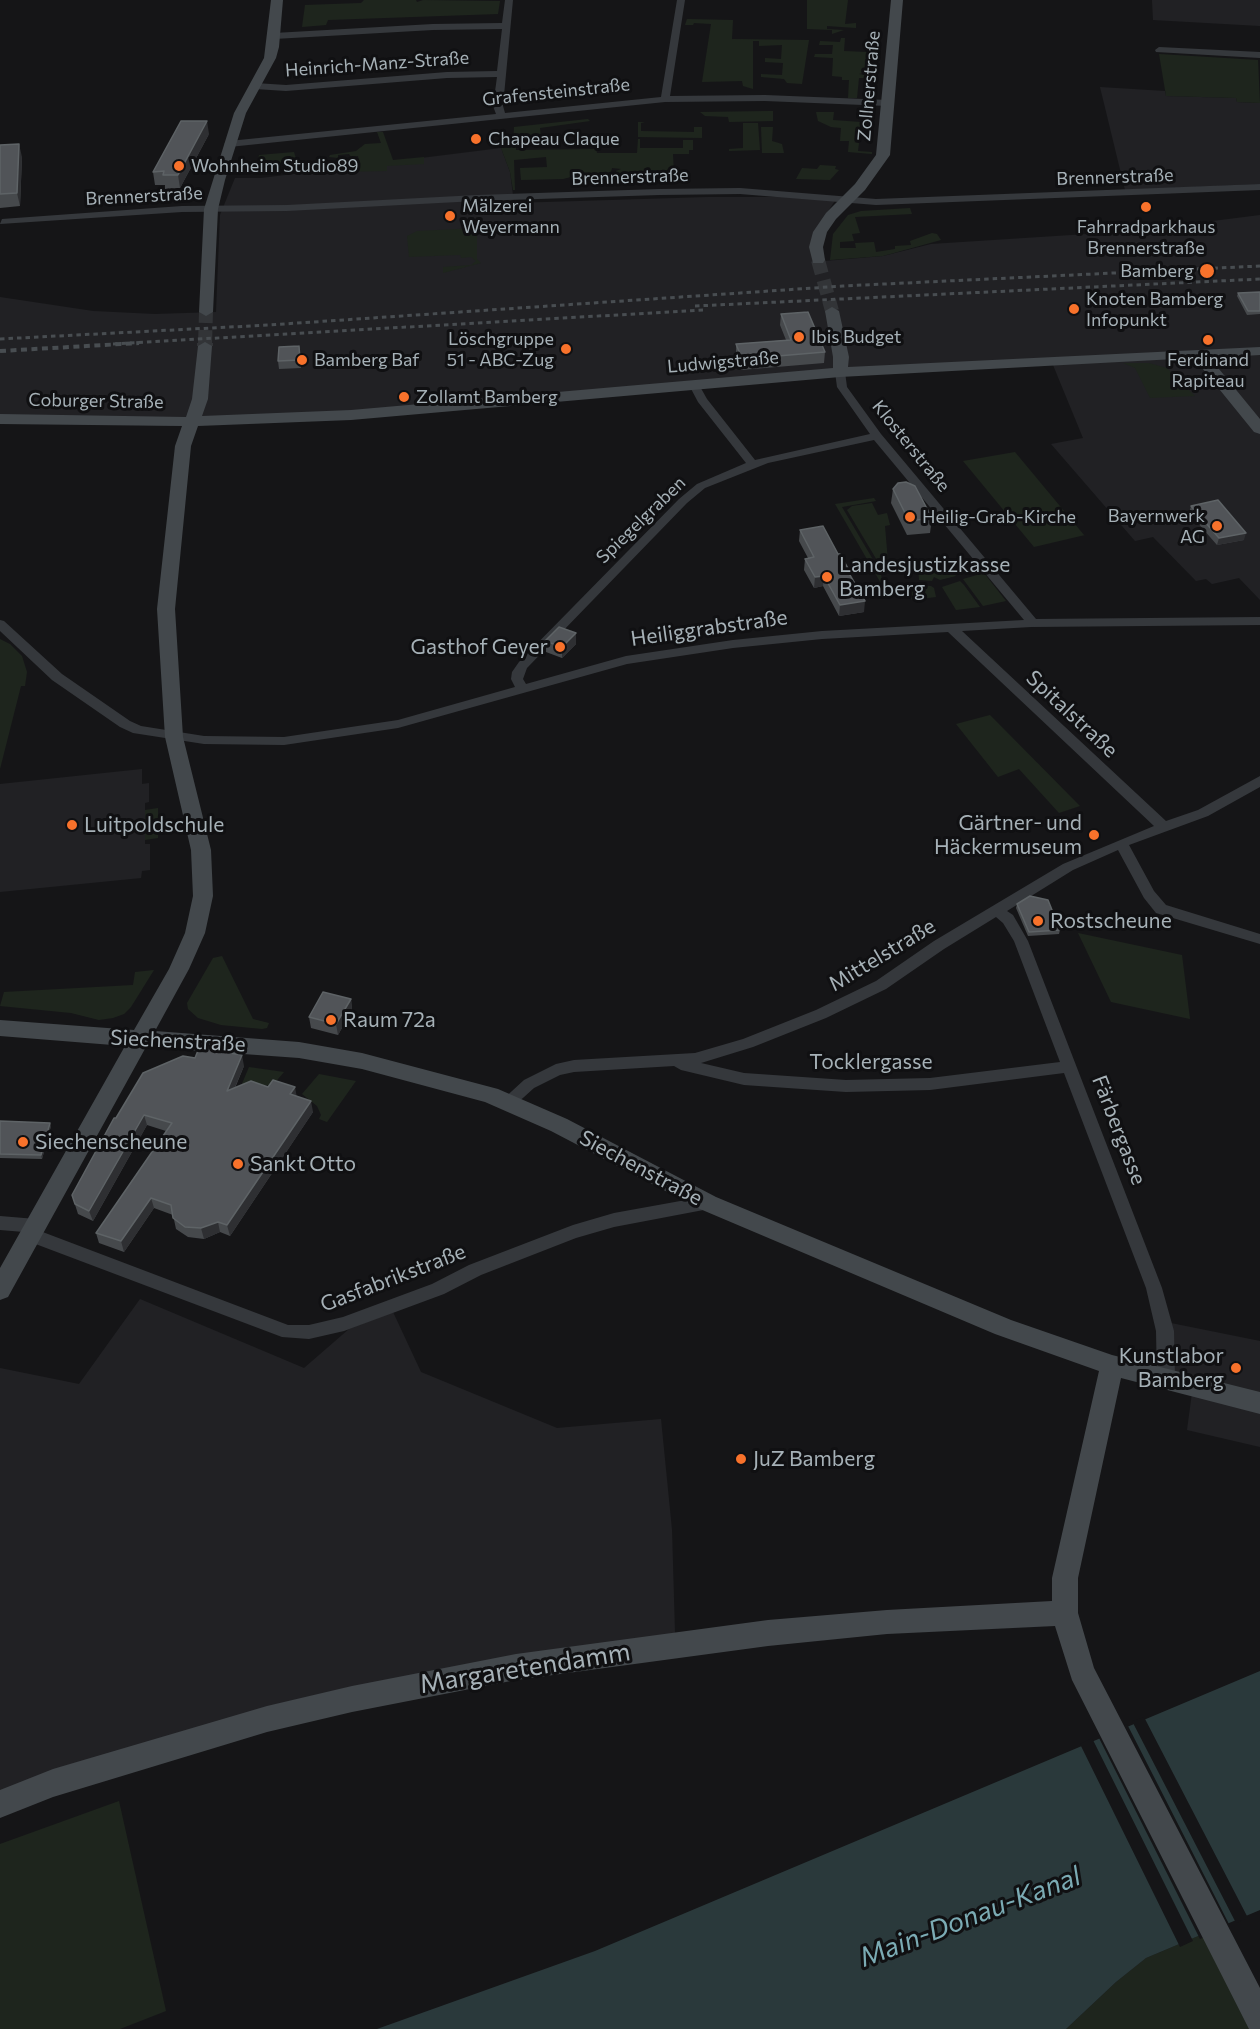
<!DOCTYPE html>
<html>
<head>
<meta charset="utf-8">
<style>
  body { margin:0 }
  canvas { display:block; background:#151517 }
</style>
</head>
<body>
<canvas width="1260" height="2029"></canvas>
<script>
const c = document.querySelector('canvas').getContext('2d');
c.lineJoin = 'round';
function fillPath(path, color) { c.fillStyle = color; c.fill(path, 'evenodd'); }
const poly = rows => new Path2D(rows.map(r => 'M' + r).join(''));
function strokePath(path, color, width, dash) { c.strokeStyle = color; c.lineWidth = width; c.lineCap = dash ? 'butt' : 'round'; c.setLineDash(dash || []); c.stroke(path); }
function drawText(font, color, halo, rows, align = 'center') {
  c.font = font + ' Commissioner,sans-serif'; c.lineWidth = 6; c.setLineDash([]); c.textBaseline = 'middle'; c.strokeStyle = halo; c.fillStyle = color; for (const [text, x, y, turn = 0] of rows) {
    c.save(); c.translate(x, y); c.rotate((+turn || 0) * Math.PI / 180); c.textAlign = isNaN(turn) ? turn : align; if (halo) c.strokeText(text, 0, 0); c.fillText(text, 0, 0); c.restore();
  }
}
const built = poly([
  [1152,0,1260,0,1260,26,1153,20],
  [1100,87,1165,91,1166,96,1236,98,1237,102,1260,103,1260,184,1125,190],
  [501,148,510,172,514,203,708,197,804,197,836,199,814,233,813,262,883,256,931,244,1134,231,1260,215,1260,600,1239,578,1212,584,1206,579,1196,581,1153,537,1135,541,1051,444,1083,438,1053,365,839,373,295,420,181,426,0,422,0,297,93,311,155,314,216,312,220,215,235,178,261,178],
  [142,769,142,784,149,783,149,802,145,803,145,844,150,844,150,870,142,871,141,878,0,892,0,784],
  [140,1299,304,1368,349,1329,393,1312,421,1372,557,1428,661,1419,672,1530,675,1633,441,1673,0,1799,0,1368,79,1384],
  [1161,1321,1260,1341,1260,1447,1187,1430,1194,1378,1164,1371]
]);
const green = poly([
  [364,0,416,0,417,2,423,0,500,1,498,14,328,20,326,25,302,27,305,5,361,3],
  [807,0,848,0,845,24,856,23,856,28,827,26,827,29,844,30,832,34,832,30,807,29],
  [687,19,733,20,732,39,809,40,802,84,787,83,784,79,761,77,761,74,782,75,783,63,765,62,765,58,781,59,782,45,759,46,759,41,753,41,753,89,743,86,742,81,702,82,711,24,694,23,693,25,685,25],
  [841,38,845,38,844,51,867,52,866,72,859,74,866,75,866,78,859,78,857,98,848,98,849,80,842,80,842,77,832,76,833,58,814,57,815,54,832,54,833,45,819,45,820,41,840,42],
  [1159,54,1258,60,1260,103,1237,102,1236,98,1166,96],
  [768,111,773,111,773,121,729,122,728,117,705,116,700,112],
  [816,112,834,112,833,120,861,122,859,141,854,142,859,143,858,151,872,152,872,154,848,152,849,141,840,141,841,128,831,127,818,121],
  [588,119,590,121,540,128,541,138,517,138,516,150,596,149,597,153,637,153,638,139,640,139,640,148,683,148,683,140,693,140,693,150,689,150,689,154,673,154,674,174,616,176,616,171,621,169,612,168,610,176,582,177,581,170,571,170,571,177,563,179,521,180,520,168,547,167,546,157,514,160,515,190,513,190,510,172,501,148,513,146,514,127],
  [638,122,645,122,641,123,641,131,694,132,694,127,702,127,702,138,638,137],
  [743,123,758,123,760,150,729,151,729,149,743,148],
  [761,127,773,127,772,141,782,144,784,153,762,153],
  [377,132,383,132,393,160,424,157,424,164,387,166,387,171,341,172,341,167,353,165,353,161,359,160,358,156,351,157,349,154,338,155,338,158,329,157,330,155,356,151,365,144,381,143],
  [294,152,297,162,256,167,259,155],
  [820,165,836,166,835,169,839,170,830,180,796,179,802,168,817,169],
  [910,208,912,214,855,217,860,233,852,234,854,241,840,242,840,248,856,248,855,243,874,242,876,252,895,249,895,246,911,245,910,241,932,233,937,234,941,240,883,256,830,260,833,234,848,215,861,211],
  [477,228,477,259,481,263,443,273,443,267,471,265,476,261,471,257,461,258,460,255,409,257,407,236,417,231],
  [1123,363,1149,363,1167,368,1195,396,1150,398,1135,368],
  [1015,452,1084,535,1085,535,1034,547,963,461],
  [874,498,876,501,842,507,875,563,879,565,883,584,931,586,934,588,936,597,912,600,906,589,886,592,835,504],
  [872,503,878,515,887,513,890,525,885,526,888,562,878,562,847,510,852,506],
  [945,562,956,576,940,580,934,577,932,581,919,580,918,565],
  [984,573,1006,601,983,606,963,579],
  [960,581,964,585,980,607,956,610,942,587],
  [0,639,10,644,22,656,27,672,25,686,21,686,0,769],
  [990,715,994,719,1080,806,1059,813,1019,769,998,777,956,724],
  [158,808,158,838,145,840,145,810],
  [1078,933,1182,955,1190,1019,1111,1002],
  [222,956,253,1019,269,1023,267,1028,262,1029,221,1025,198,1018,188,1009,187,1003,213,958],
  [154,970,131,1007,124,1014,113,1018,99,1020,71,1013,0,1006,4,992,133,985,135,972],
  [249,1067,284,1072,273,1085,241,1086],
  [319,1074,356,1081,327,1122,319,1119,321,1115,317,1106,302,1094],
  [119,1801,166,2011,120,2029,0,2029,0,1844],
  [1217,1928,1252,2029,1066,2029,1116,1982,1146,1958]
]);
const water = poly([
  [1260,1671,1260,1910,1146,1958,1116,1982,1066,2029,377,2029,595,1951]
]);
const pier = poly([
  [1144,1717,1248,1918,1236,1923,1132,1721],
  [1127,1724,1230,1926,1200,1939,1098,1736],
  [1092,1738,1193,1941,1180,1947,1080,1744]
]);
const secondaryTunnelFar1 = poly([
  [818,260,832,311],
  [205,344,206,312]
]);
const secondaryTunnel = poly([
  [205,346,205,343]
]);
const street = poly([
  [505,0,513,0,503,106,505,113,661,97,677,0,685,0,670,96,765,95,888,100,893,103,888,106,765,101,665,102,229,147,224,144,229,141,496,114,493,106,497,77,447,78,286,91,255,89,251,86,255,83,286,85,447,72,497,71,502,29,433,30,274,39,270,36,274,33,433,24,502,23,505,0],
  [1159,47,1260,52,1260,58,1156,52,1155,50,1159,47],
  [1260,184,1260,190,876,205,740,194,659,195,477,201,287,211,182,212,0,224,2,219,182,206,287,205,477,195,659,189,740,188,876,199,1260,184],
  [840,369,845,372,847,387,881,434,1036,619,1260,617,1260,625,1031,627,962,631,1166,821,1198,810,1260,776,1260,787,1208,816,1129,845,1154,891,1166,905,1260,934,1260,944,1156,913,1144,898,1118,850,1073,870,1007,911,1013,915,1028,941,1162,1288,1174,1331,1175,1379,1172,1384,1166,1386,1160,1384,1157,1379,1156,1331,1146,1288,1064,1073,930,1090,846,1092,744,1085,681,1070,674,1066,574,1072,560,1075,534,1088,514,1106,502,1106,500,1102,524,1080,556,1064,574,1060,695,1053,743,1039,816,1010,876,981,934,941,1063,864,1154,826,948,632,822,639,733,648,627,664,398,728,284,745,204,744,133,733,120,727,52,680,0,631,0,620,4,621,62,674,130,721,141,726,204,736,284,737,398,720,515,687,511,679,512,672,519,662,679,499,697,484,746,463,698,402,689,385,690,383,698,383,707,399,755,460,870,434,837,387,835,372,840,369],
  [874,440,1024,620,822,631,733,640,626,656,526,684,523,679,527,668,687,503,705,488,768,463,874,440],
  [996,917,1003,923,1014,941,1060,1062,930,1078,846,1080,744,1073,701,1063,753,1047,826,1018,886,989,944,949,996,917],
  [708,1196,714,1198,716,1203,714,1208,614,1227,576,1238,481,1275,444,1294,344,1331,309,1339,282,1337,25,1240,23,1235,24,1232,0,1230,0,1216,36,1219,42,1221,44,1226,40,1231,288,1325,309,1325,343,1317,432,1284,469,1265,573,1225,614,1213,708,1196]
]);
const secondary = poly([
  [271,0,283,0,279,47,276,58,246,113,225,180,218,209,213,312,206,316,199,312,204,209,234,113,264,58,271,0],
  [891,0,903,0,890,155,865,190,836,219,827,232,823,247,825,260,823,263,813,263,809,247,813,232,826,213,855,184,876,155,891,0],
  [832,307,839,311,849,357,848,367,1260,347,1260,355,1210,358,1260,419,1260,434,1254,432,1194,358,840,377,351,420,198,426,191,446,175,609,183,737,211,850,213,896,205,933,189,969,155,1031,299,1042,362,1053,498,1089,567,1119,716,1197,1011,1320,1112,1355,1260,1392,1260,1414,1121,1378,1078,1578,1078,1613,1094,1668,1260,1988,1260,2029,1249,2029,1072,1680,1055,1626,887,1634,768,1646,516,1680,352,1712,267,1732,53,1797,0,1818,0,1790,53,1769,267,1706,352,1686,516,1654,768,1620,887,1610,1052,1601,1052,1578,1099,1371,995,1334,700,1209,551,1131,485,1102,362,1069,299,1058,146,1047,8,1297,0,1300,0,1268,125,1046,0,1036,0,1020,134,1030,169,969,185,933,193,896,191,850,165,737,157,609,175,446,182,426,0,424,0,414,186,417,192,399,198,346,205,342,212,346,208,399,202,416,351,410,833,368,833,357,825,311,832,307]
]);
const railFar1 = poly([
  [695,306,1260,279],
  [0,339,269,325,843,286,1260,266],
  [113,344,703,310]
]);
const rail = poly([
  [0,351,139,343]
]);
const wall = poly([
  [209,134,180,188,165,189,165,185,155,185,153,172],
  [0,145,22,157,20,206,0,208],
  [1260,292,1260,314,1247,315,1237,296,1238,293],
  [781,314,825,352,824,363,741,370,736,355,736,344,786,340,780,325],
  [299,346,301,368,279,369,278,361],
  [893,489,932,518,930,533,907,535,891,503],
  [1191,506,1244,540,1217,545,1189,513],
  [800,530,849,573,864,612,839,616,823,586,814,588,804,570,805,559,808,558,799,541],
  [545,641,576,644,562,658,546,652],
  [1017,904,1060,930,1059,934,1028,936,1016,908],
  [351,999,352,1010,338,1035,311,1028,309,1017],
  [244,1066,235,1088,297,1096,313,1112,230,1236,220,1232,204,1239,188,1237,176,1229,173,1215,154,1208,124,1252,99,1243,96,1233,166,1131,147,1125,93,1221,78,1214,72,1195,116,1118],
  [0,1121,51,1126,42,1159,0,1158]
]);
const shadedWall = poly([
  [207,121,209,134,180,188,178,175],
  [19,144,22,157,20,206,17,193],
  [1246,533,1244,540,1217,545,1219,538],
  [824,576,823,586,814,588,815,577],
  [865,601,864,612,839,616,840,605],
  [576,633,576,644,562,658,562,647],
  [351,999,352,1010,338,1035,336,1024],
  [242,1055,244,1066,229,1101,227,1091],
  [295,1087,297,1098,290,1094],
  [311,1101,313,1112,230,1236,227,1225],
  [144,1115,147,1125,93,1221,89,1211],
  [50,1123,51,1126,42,1159,41,1155],
  [151,1198,154,1208,124,1252,121,1241],
  [218,1222,220,1232,204,1239,201,1228]
]);
const building = poly([
  [181,121,207,121,178,175,163,175,164,171,153,172,181,121],
  [19,144,17,193,0,194,0,145,19,144],
  [1260,292,1260,311,1248,311,1238,293,1260,292],
  [808,312,825,352,742,359,736,344,791,340,781,314,808,312],
  [299,346,300,360,278,361,279,347,299,346],
  [906,482,915,486,932,518,909,521,893,489,898,483,906,482],
  [1218,500,1246,533,1219,538,1191,506,1218,500],
  [823,526,838,554,840,554,849,570,847,570,865,601,840,605,824,576,815,577,805,559,814,557,800,530,823,526],
  [559,627,576,633,562,647,545,641,559,627],
  [1030,896,1048,900,1060,930,1029,932,1017,904,1030,896],
  [323,992,351,999,336,1024,309,1017,323,992],
  [199,1048,242,1055,227,1091,251,1081,268,1087,273,1080,295,1087,290,1094,311,1101,227,1225,218,1222,201,1228,185,1227,173,1218,171,1205,151,1198,121,1241,96,1233,172,1123,144,1115,89,1211,75,1204,72,1195,114,1118,116,1118,143,1073,183,1056,195,1058,199,1048],
  [0,1121,50,1123,41,1155,0,1154,0,1121]
]);
const markers = [
  [476,139,6,"#f8722b"],
  [179,166,6,"#f8722b"],
  [1146,207,6,"#f8722b"],
  [450,216,6,"#f8722b"],
  [1207,271,8,"#f8722b"],
  [1074,309,6,"#f8722b"],
  [799,337,6,"#f8722b"],
  [1208,340,6,"#f8722b"],
  [566,349,6,"#f8722b"],
  [302,360,6,"#f8722b"],
  [404,397,6,"#f8722b"],
  [910,517,6,"#f8722b"],
  [1217,526,6,"#f8722b"],
  [827,577,6,"#f8722b"],
  [560,647,6,"#f8722b"],
  [72,825,6,"#f8722b"],
  [1094,835,6,"#f8722b"],
  [1038,921,6,"#f8722b"],
  [331,1020,6,"#f8722b"],
  [23,1142,6,"#f8722b"],
  [238,1164,6,"#f8722b"],
  [1236,1368,6,"#f8722b"],
  [741,1459,6,"#f8722b"]
];
const farStreetnames = [
  ["Heinrich-Manz-Straße",377,64,-4],
  ["Zollnerstraße",869,86,-85],
  ["Grafensteinstraße",556,92,-6],
  ["Brennerstraße",630,177,-2],
  ["Brennerstraße",1115,177,-2],
  ["Brennerstraße",144,196,-3],
  ["Ludwigstraße",723,362,-5],
  ["Coburger Straße",96,401,1],
  ["Klosterstraße",911,446,51],
  ["Spiegelgraben",641,520,-44]
];
const farPoinames = [
  ["Chapeau Claque",488,139],
  ["Wohnheim Studio89",191,166],
  ["Mälzerei",462,206],
  ["Weyermann",462,227],
  ["Fahrradparkhaus",1146,227,"center"],
  ["Brennerstraße",1146,248,"center"],
  ["Bamberg",1194,271,"right"],
  ["Knoten Bamberg",1086,299],
  ["Infopunkt",1086,320],
  ["Ibis Budget",811,337],
  ["Löschgruppe",554,339,"right"],
  ["51 - ABC-Zug",554,360,"right"],
  ["Bamberg Baf",314,360],
  ["Ferdinand",1208,360,"center"],
  ["Rapiteau",1208,381,"center"],
  ["Zollamt Bamberg",416,397],
  ["Bayernwerk",1205,516,"right"],
  ["AG",1205,537,"right"],
  ["Heilig-Grab-Kirche",922,517]
];
const poiNames = [
  ["Landesjustizkasse",839,565],
  ["Bamberg",839,589],
  ["Gasthof Geyer",548,647,"right"],
  ["Gärtner- und",1082,823,"right"],
  ["Häckermuseum",1082,847,"right"],
  ["Luitpoldschule",84,825],
  ["Rostscheune",1050,921],
  ["Raum 72a",343,1020],
  ["Siechenscheune",35,1142],
  ["Sankt Otto",250,1164],
  ["Kunstlabor",1224,1356,"right"],
  ["Bamberg",1224,1380,"right"],
  ["JuZ Bamberg",753,1459]
];
const streetNames = [
  ["Heiliggrabstraße",709,628,-8],
  ["Spitalstraße",1072,714,43],
  ["Mittelstraße",882,955,-31],
  ["Siechenstraße",178,1041,3],
  ["Tocklergasse",871,1062],
  ["Färbergasse",1119,1130,69],
  ["Siechenstraße",641,1168,28],
  ["Gasfabrikstraße",393,1278,-21]
];
const nearStreetnames = [
  ["Margaretendamm",525,1668,-9]
];
const nearWaternames = [
  ["Main-Donau-Kanal",970,1917,-21]
];
fillPath(built, '#212124');
fillPath(green, '#1e251d');
fillPath(water, '#2a393b');
fillPath(pier, '#151517');
strokePath(secondaryTunnelFar1, '#323437', 14, [14, 7]);
strokePath(secondaryTunnel, '#323437', 16, [16, 8]);
fillPath(street, '#35383c');
fillPath(secondary, '#43484c');
strokePath(railFar1, '#484d51', 3, [4.5, 4]);
strokePath(rail, '#484d51', 4, [6, 4.5]);
fillPath(wall, '#46494c');
fillPath(shadedWall, '#2e2f32');
fillPath(building, '#515458');
strokePath(building, '#5e6366', 1.5);
for (const [x, y, r, color] of markers) { const dot = new Path2D(); dot.arc(x, y, r, 0, 2 * Math.PI); c.fillStyle = color; c.fill(dot); strokePath(dot, '#101012', 2); }
drawText('18px', '#a6b1b7', '#101012', farStreetnames);
drawText('18px', '#a6b1b7', '#101012', farPoinames, 'left');
drawText('21px', '#a6b1b7', '#101012', poiNames, 'left');
drawText('21px', '#a6b1b7', '#101012', streetNames);
drawText('26px', '#a6b1b7', '#101012', nearStreetnames);
drawText('italic 27px', '#7babb4', '#101012', nearWaternames);
</script>
</body>
</html>
